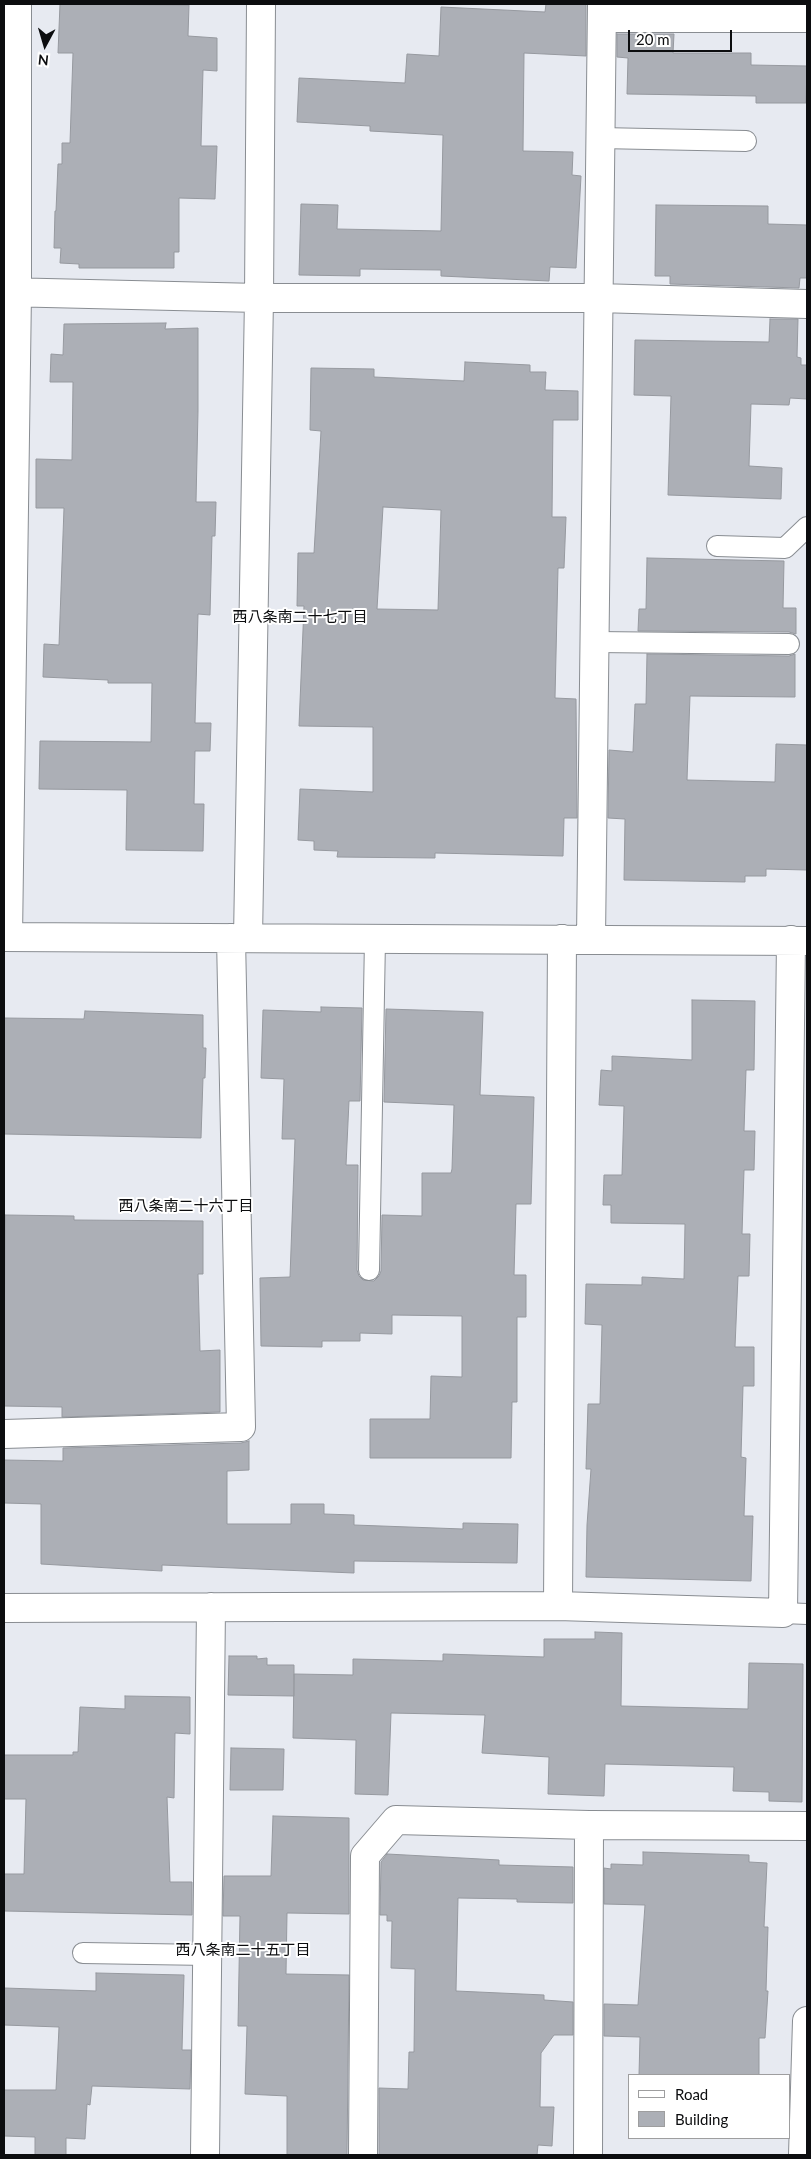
<!DOCTYPE html>
<html>
<head>
<meta charset="utf-8">
<style>
  body { margin:0 }
  #map { position:relative; width:811px; height:2159px; overflow:hidden; background:#e7eaf1; font-family:Lato,sans-serif }
  canvas { display:block }
  .frame { position:absolute; inset:0; border:5px solid #0c0d0f; pointer-events:none }
  .legend { position:absolute; left:628px; top:2074px; width:162px; height:65px; box-sizing:border-box; background:#fff; border:1px solid #9e9e9f; margin:0; padding:6px 9px; list-style:none; font-size:15px; color:#0c0d0f }
  .legend li { display:flex; align-items:center; gap:10px; height:25px }
  .legend b { width:25px; border:1px solid #9e9e9f }
  .north { position:absolute; left:20px; top:20px; width:50px; height:50px; -webkit-text-stroke:4px #fff; paint-order:stroke; rotate:186deg; font-size:14px; font-weight:700; line-height:20px; text-align:center; color:#0c0d0f }
  .north::after { content:''; display:block; margin:auto; width:18px; height:22px; background:#0c0d0f; clip-path:polygon(50% 0,100% 100%,50% 72%,0 100%) }
  .scale { position:absolute; left:628px; top:30px; width:104px; height:22px; box-sizing:border-box; border:2px solid #0c0d0f; border-top:0; padding-left:6px; font-size:15px; line-height:18px; white-space:nowrap; color:#0c0d0f; -webkit-text-stroke:4px #fff; paint-order:stroke }
</style>
</head>
<body>
<div id="map">
<canvas width="811" height="2159"></canvas>
<div class="frame"></div>
<ul class="legend">
<li><b style="height:6px;background:#fff"></b>Road</li>
<li><b style="height:14px;background:#acafb6"></b>Building</li>
</ul>
<div class="north">N</div>
<div class="scale">20 m</div>
</div>
<script>
const c = document.querySelector('canvas').getContext('2d');
c.lineJoin = 'round';
function fillPath(path, color) { c.fillStyle = color; c.fill(path, 'evenodd'); }
const poly = rows => new Path2D(rows.map(r => 'M' + r).join(''));
function strokePath(path, color, width, dash) { c.strokeStyle = color; c.lineWidth = width; c.lineCap = dash ? 'butt' : 'round'; c.setLineDash(dash || []); c.stroke(path); }
function drawText(font, color, halo, rows, align = 'center') {
  c.font = font + ' Lato,"Noto Sans JP",sans-serif'; c.lineWidth = 4; c.setLineDash([]); c.textBaseline = 'middle'; c.strokeStyle = halo; c.fillStyle = color; for (const [text, x, y, turn = 0] of rows) {
    c.save(); c.translate(x, y); c.rotate((+turn || 0) * Math.PI / 180); c.textAlign = isNaN(turn) ? turn : align; if (halo) c.strokeText(text, 0, 0); c.fillText(text, 0, 0); c.restore();
  }
}
const building = poly([
  [60,4,189,5,188,36,217,38,217,71,203,70,201,146,217,146,215,199,179,198,179,252,174,252,174,268,79,268,79,264,60,263,61,248,54,248,55,211,56,211,58,164,62,164,62,143,70,143,73,53,58,53,60,4],
  [546,4,586,4,586,56,524,53,523,151,573,152,572,175,581,176,576,268,550,267,549,281,441,276,441,270,360,269,360,276,299,275,301,204,338,205,337,229,441,231,443,135,370,131,370,126,297,122,299,78,405,83,407,54,439,56,441,7,545,12,546,4],
  [617,34,674,34,673,53,751,53,751,65,807,66,806,103,756,103,756,96,627,94,628,58,617,57,617,34],
  [656,205,768,206,768,224,807,225,807,278,800,278,799,288,670,284,670,276,655,276,656,205],
  [770,319,798,319,797,357,801,358,801,365,807,365,807,399,790,398,789,405,751,404,749,466,782,468,781,499,668,495,671,396,634,395,635,340,769,342,770,319],
  [166,323,165,329,198,328,198,411,196,502,216,502,215,536,212,536,210,615,198,614,195,723,211,723,210,751,195,751,194,804,204,804,203,851,126,850,127,790,39,789,40,741,151,742,152,683,108,683,108,680,43,677,44,644,59,645,64,508,36,508,36,459,72,460,73,382,50,382,51,354,63,355,64,324,166,323],
  [465,362,530,365,530,372,546,372,545,390,578,391,578,420,553,420,552,517,566,517,564,568,558,568,555,698,576,699,577,818,564,818,563,856,435,853,435,858,337,857,338,851,314,850,314,841,298,840,300,789,373,792,373,727,299,726,304,606,297,606,298,553,314,553,321,431,310,430,311,368,374,369,374,377,464,381,465,362],
  [383,507,441,510,438,610,377,609,383,507],
  [647,558,784,561,783,608,796,608,796,634,789,632,638,631,639,609,646,609,647,558],
  [647,654,789,656,795,654,795,697,690,696,687,780,775,782,776,744,807,745,807,870,766,869,766,876,745,876,745,882,624,880,625,819,608,818,609,750,633,752,635,704,646,704,647,654],
  [692,1000,755,1001,754,1070,746,1070,744,1131,755,1131,754,1170,744,1170,742,1234,750,1234,749,1276,738,1276,735,1347,754,1347,754,1386,743,1386,741,1457,746,1458,744,1516,753,1516,751,1581,586,1577,587,1525,591,1469,586,1469,588,1404,600,1404,602,1325,585,1324,586,1284,642,1285,642,1277,684,1279,685,1224,611,1223,611,1205,603,1205,604,1175,622,1175,624,1106,599,1105,601,1070,612,1071,612,1056,692,1060,692,1000],
  [321,1007,362,1008,360,1101,349,1101,346,1165,358,1165,357,1270,359,1276,363,1280,374,1281,379,1276,381,1271,382,1215,422,1216,422,1173,451,1173,452,1169,454,1105,384,1102,386,1009,483,1012,480,1095,534,1097,531,1204,516,1204,514,1275,526,1275,526,1317,517,1317,517,1402,512,1402,511,1458,370,1458,370,1419,430,1419,431,1376,462,1377,462,1316,392,1315,392,1334,360,1333,360,1341,322,1341,322,1347,261,1346,260,1278,290,1277,295,1139,282,1139,284,1079,261,1078,263,1010,321,1012,321,1007],
  [85,1011,203,1015,203,1048,206,1048,205,1078,203,1078,201,1138,4,1134,4,1018,84,1019,85,1011],
  [5,1215,74,1216,74,1220,203,1221,203,1274,198,1274,200,1351,220,1350,220,1412,62,1417,62,1407,4,1406,5,1215],
  [249,1441,249,1470,227,1471,227,1524,291,1524,291,1504,324,1504,324,1514,354,1515,354,1525,463,1529,463,1523,518,1524,517,1563,354,1561,354,1573,162,1565,162,1571,41,1564,41,1504,4,1503,4,1460,63,1461,63,1448,241,1443,249,1441],
  [595,1632,622,1633,621,1706,748,1709,749,1663,803,1664,802,1802,769,1801,769,1792,733,1791,734,1767,605,1764,604,1796,548,1794,549,1757,482,1753,485,1715,391,1713,388,1795,355,1794,356,1740,293,1738,294,1674,353,1675,353,1659,443,1661,443,1654,544,1657,544,1639,595,1639,595,1632],
  [229,1656,257,1656,257,1659,267,1658,267,1665,294,1665,294,1696,228,1695,229,1656],
  [125,1696,190,1697,190,1734,175,1733,174,1798,167,1797,170,1882,192,1882,192,1915,4,1911,4,1874,24,1874,26,1799,4,1799,4,1755,73,1755,73,1752,78,1752,80,1707,125,1709,125,1696],
  [231,1748,284,1749,283,1790,230,1790,231,1748],
  [273,1816,349,1818,349,1914,287,1913,286,1974,349,1975,347,2155,287,2155,287,2096,245,2094,247,2026,238,2026,240,1916,223,1916,224,1876,271,1876,273,1816],
  [643,1852,749,1855,749,1862,767,1863,764,1927,768,1927,766,1991,768,1991,765,2038,759,2038,759,2075,639,2075,640,2037,604,2036,604,2004,638,2005,645,1905,604,1904,604,1868,611,1869,611,1864,643,1865,643,1852],
  [387,1854,499,1860,499,1865,573,1867,573,1903,517,1902,517,1899,458,1898,456,1991,544,1995,544,2000,573,2002,573,2035,554,2035,541,2053,540,2107,554,2107,552,2146,538,2145,537,2155,379,2155,379,2088,408,2089,409,2052,414,2052,415,1969,391,1968,392,1921,387,1921,387,1915,380,1915,381,1862,387,1854],
  [96,1973,184,1975,182,2050,191,2050,190,2089,92,2086,90,2105,87,2104,85,2139,66,2138,66,2155,35,2155,35,2137,4,2136,4,2090,56,2090,59,2027,4,2025,4,1988,96,1991,96,1973]
]);
const lane = poly([
  [600,138,746,141],
  [717,546,785,548,807,527],
  [595,642,789,644],
  [369,1270,375,939],
  [783,1613,807,1614],
  [83,1953,208,1955]
]);
const street = poly([
  [602,18,807,18],
  [4,292,259,298,598,298,807,304],
  [4,937,807,941],
  [8,937,17,292,17,4],
  [248,938,259,298,261,4],
  [591,939,602,4],
  [4,1434,241,1427,231,938],
  [558,1606,562,939],
  [4,1608,558,1606,783,1613,791,940],
  [205,2155,211,1607],
  [363,2155,365,1856,396,1820,589,1825,807,1826],
  [588,2155,589,1825],
  [803,2155,807,2021]
]);
const neighbourhoodNames = [
  ["西八条南二十七丁目",300,617],
  ["西八条南二十六丁目",186,1206],
  ["西八条南二十五丁目",243,1950]
];
fillPath(building, '#acafb6');
strokePath(building, '#96999f', 1);
strokePath(lane, '#898d92', 22);
strokePath(street, '#898d92', 30);
strokePath(lane, '#fff', 20);
strokePath(street, '#fff', 28);
drawText('15px', '#0c0d0f', '#fff', neighbourhoodNames);
</script>
</body>
</html>
